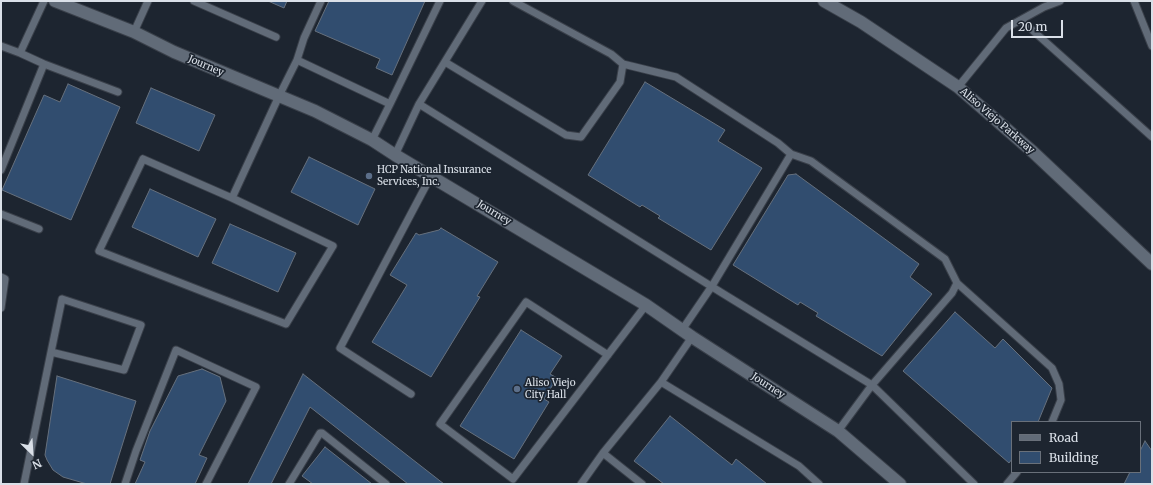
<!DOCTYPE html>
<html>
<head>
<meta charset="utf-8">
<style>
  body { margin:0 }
  #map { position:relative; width:1153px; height:485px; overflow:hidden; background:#1d2530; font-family:Merriweather,serif }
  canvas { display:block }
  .frame { position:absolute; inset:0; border:2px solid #dae0e8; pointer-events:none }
  .legend { position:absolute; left:1011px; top:421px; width:130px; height:52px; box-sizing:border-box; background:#1d2530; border:1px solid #69707a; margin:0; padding:5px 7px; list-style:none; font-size:12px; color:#dae0e8 }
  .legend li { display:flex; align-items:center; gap:8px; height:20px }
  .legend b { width:20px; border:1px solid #69707a }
  .north { position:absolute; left:12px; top:433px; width:40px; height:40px; -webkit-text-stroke:3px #1d2530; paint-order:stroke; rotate:155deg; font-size:11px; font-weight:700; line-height:16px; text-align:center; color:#dae0e8 }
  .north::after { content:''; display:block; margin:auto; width:14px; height:18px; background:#dae0e8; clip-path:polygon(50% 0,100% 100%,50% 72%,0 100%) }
  .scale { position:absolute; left:1011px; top:20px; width:52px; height:18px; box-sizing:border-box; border:2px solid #dae0e8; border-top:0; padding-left:5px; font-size:12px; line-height:14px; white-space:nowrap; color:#dae0e8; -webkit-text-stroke:3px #1d2530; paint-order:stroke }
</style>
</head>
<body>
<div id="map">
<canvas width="1153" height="485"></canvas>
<div class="frame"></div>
<ul class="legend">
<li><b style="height:5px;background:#616b78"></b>Road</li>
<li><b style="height:11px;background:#314d6f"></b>Building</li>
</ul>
<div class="north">N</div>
<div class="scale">20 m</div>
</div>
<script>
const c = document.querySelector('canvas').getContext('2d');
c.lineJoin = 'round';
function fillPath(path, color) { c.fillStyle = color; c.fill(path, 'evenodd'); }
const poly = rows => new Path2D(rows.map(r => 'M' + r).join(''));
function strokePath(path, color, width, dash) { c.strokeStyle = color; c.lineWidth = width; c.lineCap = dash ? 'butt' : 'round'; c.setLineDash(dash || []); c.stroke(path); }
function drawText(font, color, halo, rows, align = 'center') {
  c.font = font + ' Merriweather,serif'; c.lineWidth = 3.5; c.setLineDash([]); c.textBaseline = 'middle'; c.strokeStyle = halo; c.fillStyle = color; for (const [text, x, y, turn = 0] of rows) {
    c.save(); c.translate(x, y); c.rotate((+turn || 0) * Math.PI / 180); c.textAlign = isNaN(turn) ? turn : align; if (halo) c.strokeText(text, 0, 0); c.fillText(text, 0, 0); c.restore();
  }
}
const building = poly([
  [268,1,287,1,284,8,268,1],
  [329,1,425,1,392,75,376,68,380,59,315,31,329,1],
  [645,82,725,130,718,141,762,168,711,250,658,218,660,216,642,205,640,207,588,175,645,82],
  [68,84,120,107,71,220,2,190,44,95,60,102,68,84],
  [151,88,215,115,199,151,136,123,151,88],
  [309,157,375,189,358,225,291,192,309,157],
  [796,174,919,264,910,277,932,294,882,356,816,316,818,313,800,302,798,305,733,265,788,175,796,174],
  [150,189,216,219,198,257,132,227,150,189],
  [230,224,296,253,278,292,212,263,230,224],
  [441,228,498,262,477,296,480,297,431,377,372,342,407,285,390,275,416,233,419,235,439,230,441,228],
  [955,312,995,348,1003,339,1052,388,1038,422,1012,422,1012,459,1009,463,903,371,955,312],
  [521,330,562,356,550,374,557,378,544,399,549,402,514,459,460,426,521,330],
  [202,369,220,377,226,401,199,455,207,458,195,484,135,484,145,462,140,460,150,431,178,376,202,369],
  [303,374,444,484,408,484,310,407,271,484,248,484,303,374],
  [57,376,136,401,110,484,87,484,63,477,53,470,47,460,45,455,57,376],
  [670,416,732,465,736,459,767,484,664,484,634,461,670,416],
  [1145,441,1152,451,1152,484,1124,484,1130,472,1140,472,1140,451,1145,441],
  [325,447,372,484,313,484,302,476,325,447]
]);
const service = poly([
  [194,1,276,37],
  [1134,1,1152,46],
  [1021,20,1152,137],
  [134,32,148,1],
  [1,46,20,53,44,1],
  [297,60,304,38,321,1],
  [445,62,566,135,581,137,620,82,623,64,611,54,513,1],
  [44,64,118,92],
  [623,64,676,77,778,143,791,154],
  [958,87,1006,28,1044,7,1060,1],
  [390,104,440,1],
  [419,104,722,293,872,385,974,484],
  [395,155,419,104,482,1],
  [143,159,232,198,333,246,286,324,99,251,143,159],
  [1,170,44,64,20,53],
  [232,198,279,96,297,60,390,104,372,140],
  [1,214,39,229],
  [1,277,5,279,1,308],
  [957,283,1052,368,1059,384,1061,400,1052,422],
  [682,330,712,286,791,154,811,161,945,259,957,283,952,293,872,385,838,431],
  [608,355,526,302,440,424,513,479,646,305],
  [661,382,799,466,819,484],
  [411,394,340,348,431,176],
  [603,453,642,484],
  [24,484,51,352,62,299,141,325,124,370,51,352],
  [125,484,136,451,176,350,256,387,206,484],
  [289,484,320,433,322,433,386,484],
  [581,484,603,453,661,382,692,337],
  [1007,484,1017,472]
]);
const minor = poly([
  [55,1,134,32,174,52,315,111,372,140,395,155,646,305,692,337,838,431,900,484]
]);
const secondary = poly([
  [824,1,861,22,958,87,1033,152,1152,264]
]);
const markers = [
  [369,176,4,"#5c6f8a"],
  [517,389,4,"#5c6f8a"]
];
const streetNames = [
  ["Journey",206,66,23],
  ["Aliso Viejo Parkway",997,121,41],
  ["Journey",494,213,31],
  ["Journey",768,386,33]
];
const poiNames = [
  ["HCP National Insurance",377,170],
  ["Services, Inc.",377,182],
  ["Aliso Viejo",525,383],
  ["City Hall",525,395]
];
fillPath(building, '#314d6f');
strokePath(building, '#66707d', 1);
strokePath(service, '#3a404a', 9);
strokePath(minor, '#3a404a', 14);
strokePath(secondary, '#3a404a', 14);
strokePath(service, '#616b78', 7);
strokePath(minor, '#616b78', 12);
strokePath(secondary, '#616b78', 12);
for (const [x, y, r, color] of markers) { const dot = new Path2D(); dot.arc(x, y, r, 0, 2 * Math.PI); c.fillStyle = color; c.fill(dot); strokePath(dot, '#1d2530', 1.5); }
drawText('10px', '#dae0e8', '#1d2530', streetNames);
drawText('10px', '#dae0e8', '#1d2530', poiNames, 'left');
</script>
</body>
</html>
